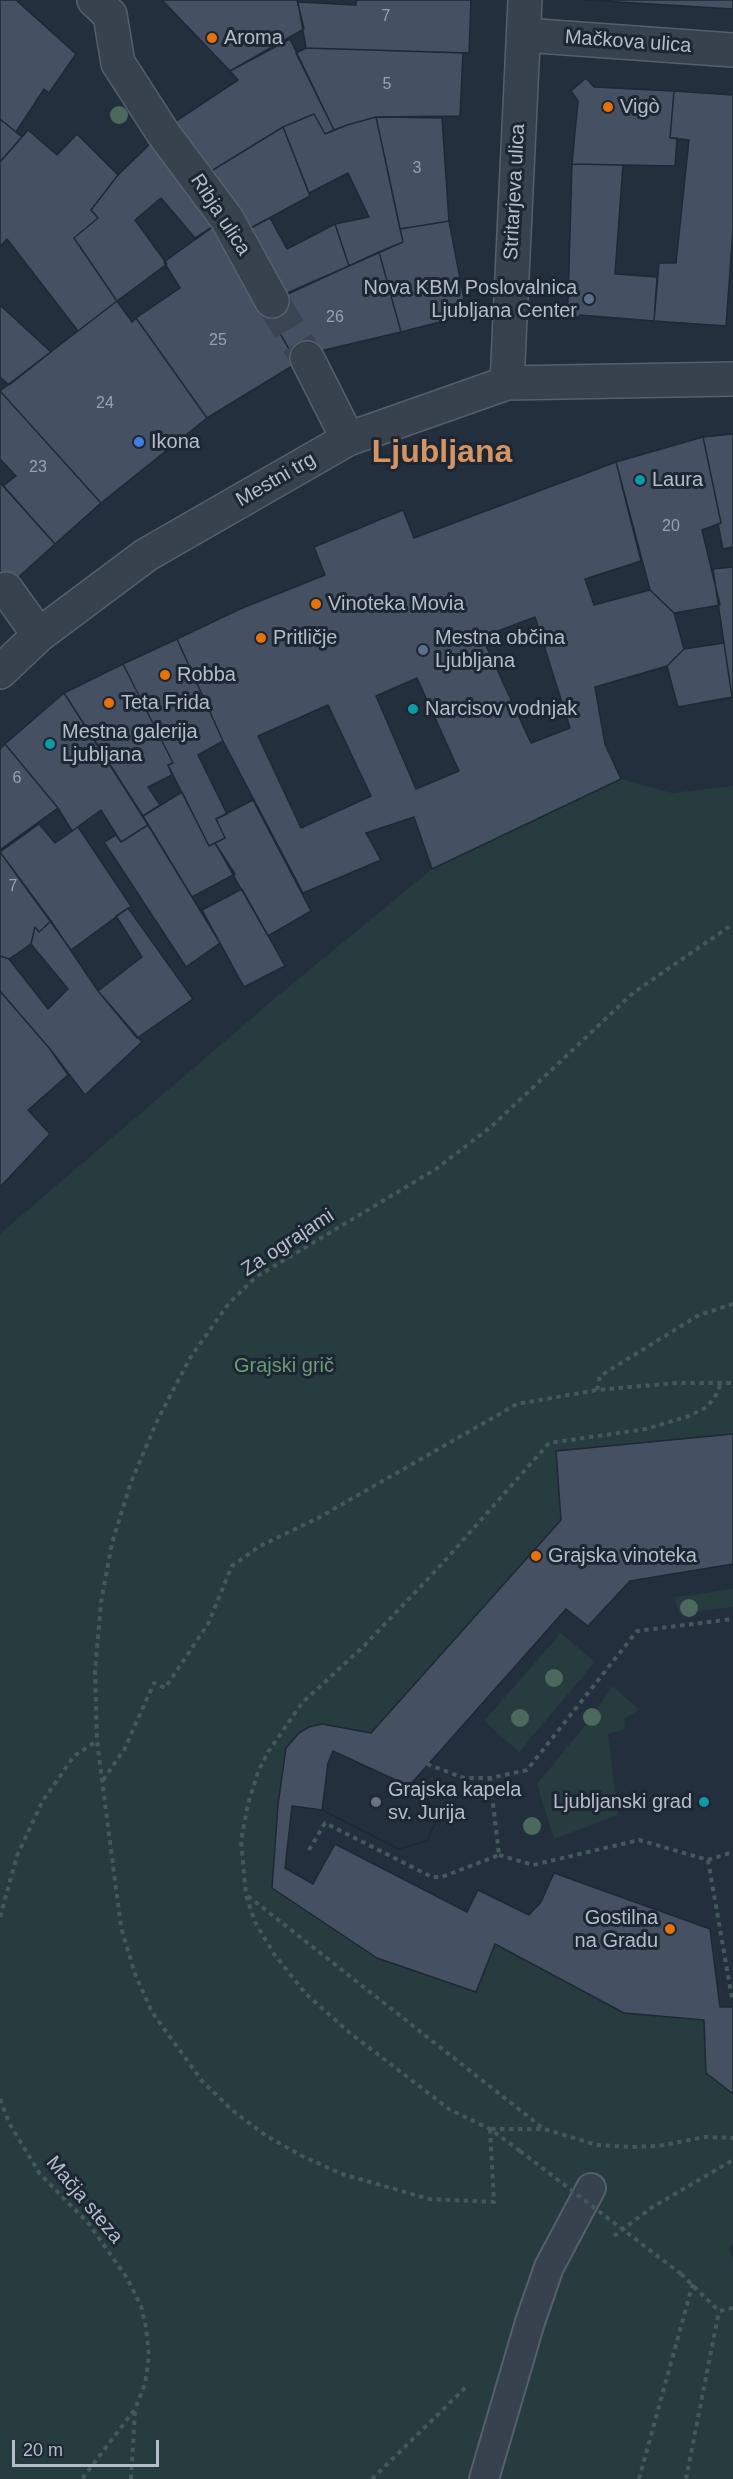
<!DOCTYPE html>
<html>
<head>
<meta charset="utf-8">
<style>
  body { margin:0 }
  #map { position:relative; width:733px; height:2479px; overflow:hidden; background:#242f3e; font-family:Helvetica,sans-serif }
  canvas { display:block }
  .scale { position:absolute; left:12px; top:2440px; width:147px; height:27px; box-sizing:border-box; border:3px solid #b4bcc9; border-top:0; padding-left:8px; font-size:18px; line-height:21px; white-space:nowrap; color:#b4bcc9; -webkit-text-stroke:4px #1d2633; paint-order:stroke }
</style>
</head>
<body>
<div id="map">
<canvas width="733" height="2479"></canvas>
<div class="scale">20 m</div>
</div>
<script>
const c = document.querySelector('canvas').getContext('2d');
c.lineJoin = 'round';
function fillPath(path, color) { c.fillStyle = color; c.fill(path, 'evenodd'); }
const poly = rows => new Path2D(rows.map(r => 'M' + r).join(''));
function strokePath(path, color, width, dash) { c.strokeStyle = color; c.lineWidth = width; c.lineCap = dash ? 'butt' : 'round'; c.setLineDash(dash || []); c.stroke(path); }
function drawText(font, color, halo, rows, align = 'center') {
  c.font = font + ' Helvetica,sans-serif'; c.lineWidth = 6; c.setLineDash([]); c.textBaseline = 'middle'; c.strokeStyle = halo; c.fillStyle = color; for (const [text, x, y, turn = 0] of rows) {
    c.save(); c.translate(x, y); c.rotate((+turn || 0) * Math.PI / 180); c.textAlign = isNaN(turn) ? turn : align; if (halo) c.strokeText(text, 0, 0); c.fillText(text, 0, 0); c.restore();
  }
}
const green = poly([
  [621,779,672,793,733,786,733,1434,556,1451,561,1520,371,1733,322,1724,309,1727,299,1733,286,1748,278,1805,272,1888,377,1958,475,1992,495,1944,624,2013,704,2020,706,2073,733,2094,733,2245,729,2247,733,2261,733,2479,0,2479,0,1234,279,995,432,869],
  [733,1589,733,1607,679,1614,675,1597],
  [561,1633,595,1662,519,1752,484,1721],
  [613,1686,639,1710,624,1719,625,1729,608,1734,618,1815,554,1839,537,1784,584,1727]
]);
const building = poly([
  [0,0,16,0,76,54,49,93,44,89,16,132,0,119,0,0],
  [162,0,297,0,304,29,230,71,162,0],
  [356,0,471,0,469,53,306,48,298,2,356,5,356,0],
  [586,0,733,0,733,9,586,0],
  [290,39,334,130,325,134,314,114,283,127,208,173,173,123,238,80,230,71,290,39],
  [306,48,463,53,460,116,376,117,347,125,334,130,296,53,306,48],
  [586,78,594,87,674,91,670,138,677,138,675,166,572,164,578,101,571,91,586,78],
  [674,91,733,95,733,229,726,326,654,321,659,263,676,263,689,140,670,138,674,91],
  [314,114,325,134,347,125,376,117,403,242,349,266,335,224,369,217,348,173,309,193,283,127,314,114],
  [376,117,442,118,449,221,400,229,376,117],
  [0,119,22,137,0,162,0,119],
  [283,127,310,196,245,231,208,173,283,127],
  [28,130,57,155,77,134,118,175,91,210,98,218,74,238,117,301,78,331,7,239,0,247,0,162,28,130],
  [152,142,217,224,195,238,161,198,135,220,167,264,117,301,74,238,98,218,91,210,118,175,152,142],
  [572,164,623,165,615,274,657,277,654,321,580,315,577,318,564,306,568,302,572,164],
  [270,218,287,249,335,224,349,266,280,296,245,231,270,218],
  [449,221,467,315,401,332,379,252,403,242,400,229,449,221],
  [217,224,297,363,207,418,136,318,180,288,164,262,217,224],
  [379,252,401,332,316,352,297,363,264,305,379,252],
  [117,301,132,322,136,318,207,418,101,503,0,391,117,301],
  [0,305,51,352,9,385,0,377,0,305],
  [0,391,101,503,55,544,3,486,16,476,0,459,0,391],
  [733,434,733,547,723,549,718,524,721,523,703,437,733,434],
  [703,437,721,523,702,530,720,605,674,613,650,590,616,462,703,437],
  [616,462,641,561,585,579,594,605,650,590,674,613,684,649,667,666,595,687,605,744,621,779,432,869,414,817,366,833,381,860,303,893,223,741,177,639,240,609,325,575,314,547,403,510,414,538,616,462],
  [535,617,570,728,531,743,482,637,535,617],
  [417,678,459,771,416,789,376,696,417,678],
  [328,705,371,796,301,828,258,736,328,705],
  [0,482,55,544,1,593,0,592,0,482],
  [733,567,733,697,732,697,713,569,733,567],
  [177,639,223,741,198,755,227,814,216,819,225,838,209,846,168,765,173,763,123,664,177,639],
  [724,643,732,697,678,707,667,666,684,649,724,643],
  [123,664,173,763,168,765,172,775,148,787,160,805,143,816,64,693,123,664],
  [64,693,148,825,121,842,101,810,72,831,58,808,5,744,64,693],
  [5,744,58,808,0,850,0,749,5,744],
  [182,792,209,846,215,843,235,874,192,897,143,816,182,792],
  [253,800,311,911,268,936,215,843,225,838,216,819,253,800],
  [39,824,55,843,78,827,131,906,71,950,0,852,39,824],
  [148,825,220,943,186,967,104,842,116,835,121,842,148,825],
  [0,852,51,921,39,932,35,927,31,944,9,959,0,956,0,852],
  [242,889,285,966,244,987,202,910,242,889],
  [128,908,193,999,137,1038,98,991,142,957,116,916,128,908],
  [51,921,98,991,142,1042,85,1095,50,1049,0,991,0,956,9,959,48,1009,68,989,31,944,35,927,39,932,51,921],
  [0,991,50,1049,68,1075,28,1110,50,1134,0,1187,0,991],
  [733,1434,733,1564,630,1581,588,1626,566,1609,409,1786,424,1793,437,1819,427,1841,399,1849,322,1810,292,1806,285,1868,313,1884,335,1844,467,1912,478,1890,529,1915,541,1902,554,1873,710,1929,720,2007,733,2007,733,2094,706,2073,704,2020,624,2013,495,1944,476,1992,377,1958,272,1888,278,1805,286,1748,299,1733,309,1727,322,1724,371,1733,561,1520,556,1451,733,1434],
  [333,1751,424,1793,437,1819,427,1841,399,1849,322,1810,328,1763,333,1751]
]);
const pedestrianTunnel = poly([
  [272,301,307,358]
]);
const path = poly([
  [597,1390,600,1376,699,1315,733,1304],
  [427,1764,464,1778,490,1778,527,1770,637,1631,733,1619],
  [103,1780,124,1750,154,1683,165,1688,208,1624,232,1566,260,1546,318,1518,517,1404,597,1390,676,1383,733,1383],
  [309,1850,325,1823,432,1877,442,1877,499,1855,490,1778],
  [499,1855,533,1865,639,1840,708,1860,733,1852],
  [708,1860,732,1998],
  [248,1896,544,2129],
  [0,1917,17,1856,42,1802,74,1756,97,1741],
  [0,2099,9,2123,40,2174,89,2224,127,2278,141,2306,146,2327,149,2356,145,2384,135,2409,82,2479],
  [490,2129,494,2202,429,2199,342,2174,302,2156,265,2135,232,2110,202,2081,152,2012,135,1974,121,1927,97,1741,95,1672,101,1602,112,1543,131,1482,158,1419,190,1358,229,1303,256,1277,436,1169,492,1126,633,993,733,924],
  [491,2129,544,2129,597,2145,631,2147,658,2146,705,2137,733,2138],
  [520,2151,490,2129,449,2109,350,2033,306,1994,274,1954,255,1922,246,1895,241,1841,248,1804,258,1772,268,1752,302,1703,365,1645,442,1564,549,1443,646,1429,689,1416,707,1407,716,1395,721,1383],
  [614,2236,651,2208,733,2160],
  [681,2274,719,2311,733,2308],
  [131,2479,135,2411],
  [372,2479,468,2385],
  [639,2479,693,2283],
  [686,2479,719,2311]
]);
const service = poly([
  [484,2479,530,2322,549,2267,591,2188]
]);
const pedestrian = poly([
  [94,0,110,15,118,63,163,133,227,219,272,301],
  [524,35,733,50],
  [307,358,348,439],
  [507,383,525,0],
  [6,589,39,635],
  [0,672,39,635,146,555,348,439,507,383,733,379]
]);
const pathBridge = poly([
  [520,2151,681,2274]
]);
const trees = [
  [119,115],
  [689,1608],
  [554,1678],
  [592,1717],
  [520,1718],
  [532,1826]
];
const markers = [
  [212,38,6,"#e8710a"],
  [608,107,6,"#e8710a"],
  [589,299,6,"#5c6f8a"],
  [139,442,6,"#3f7fe0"],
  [640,480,6,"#0f9aa8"],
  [316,604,6,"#e8710a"],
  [261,638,6,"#e8710a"],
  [423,650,6,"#5c6f8a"],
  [165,675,6,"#e8710a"],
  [109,703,6,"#e8710a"],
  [413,709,6,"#0f9aa8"],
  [50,744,6,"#0f9aa8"],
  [536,1556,6,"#e8710a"],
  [376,1802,6,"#6b7280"],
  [704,1802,6,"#0f9aa8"],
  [670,1929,6,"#e8710a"]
];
const numberNames = [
  ["7",386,17],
  ["5",387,85],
  ["3",417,169],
  ["26",335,318],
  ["25",218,341],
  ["24",105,404],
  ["23",38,468],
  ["20",671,527],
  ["6",17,779],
  ["7",13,887]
];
const poiNames = [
  ["Aroma",224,38],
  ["Vigò",620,107],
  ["Nova KBM Poslovalnica",577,288,"right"],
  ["Ljubljana Center",577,311,"right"],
  ["Ikona",151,442],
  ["Laura",652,480],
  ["Vinoteka Movia",328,604],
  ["Pritličje",273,638],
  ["Mestna občina",435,638],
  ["Ljubljana",435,661],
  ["Robba",177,675],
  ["Teta Frida",121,703],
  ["Narcisov vodnjak",425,709],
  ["Mestna galerija",62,732],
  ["Ljubljana",62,755],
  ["Grajska vinoteka",548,1556],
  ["Grajska kapela",388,1790],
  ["sv. Jurija",388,1813],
  ["Ljubljanski grad",692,1802,"right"],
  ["Gostilna",658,1918,"right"],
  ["na Gradu",658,1941,"right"]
];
const streetNames = [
  ["Mačkova ulica",628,42,4],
  ["Stritarjeva ulica",515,192,-87],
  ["Ribja ulica",220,215,57],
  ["Mestni trg",276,480,-30],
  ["Za ograjami",288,1243,-33],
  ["Mačja steza",84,2200,50]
];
const parkNames = [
  ["Grajski grič",284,1366]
];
const townNames = [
  ["Ljubljana",442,453]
];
fillPath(green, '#263c3f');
fillPath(building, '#455162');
strokePath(building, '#1f2835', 1.5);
strokePath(pedestrianTunnel, '#3a4453', 33, [33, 16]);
strokePath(service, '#565f6c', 32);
strokePath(pedestrian, '#565f6c', 36);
strokePath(path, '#44595c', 4, [4.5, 4.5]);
strokePath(service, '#38414e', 28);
strokePath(pedestrian, '#38414e', 33);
strokePath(pathBridge, '#44595c', 4, [4.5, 4.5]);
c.fillStyle = '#4b6a5d';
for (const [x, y] of trees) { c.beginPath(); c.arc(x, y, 9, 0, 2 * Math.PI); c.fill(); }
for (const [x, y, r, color] of markers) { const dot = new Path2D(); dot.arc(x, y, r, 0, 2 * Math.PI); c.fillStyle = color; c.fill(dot); strokePath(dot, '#1d2633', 2); }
drawText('16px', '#98a1af', null, numberNames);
drawText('20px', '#b4bcc9', '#1d2633', poiNames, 'left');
drawText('20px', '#b4bcc9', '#1d2633', streetNames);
drawText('20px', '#6b9a76', '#1d2633', parkNames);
drawText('bold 32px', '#d59563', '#1d2633', townNames);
</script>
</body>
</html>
